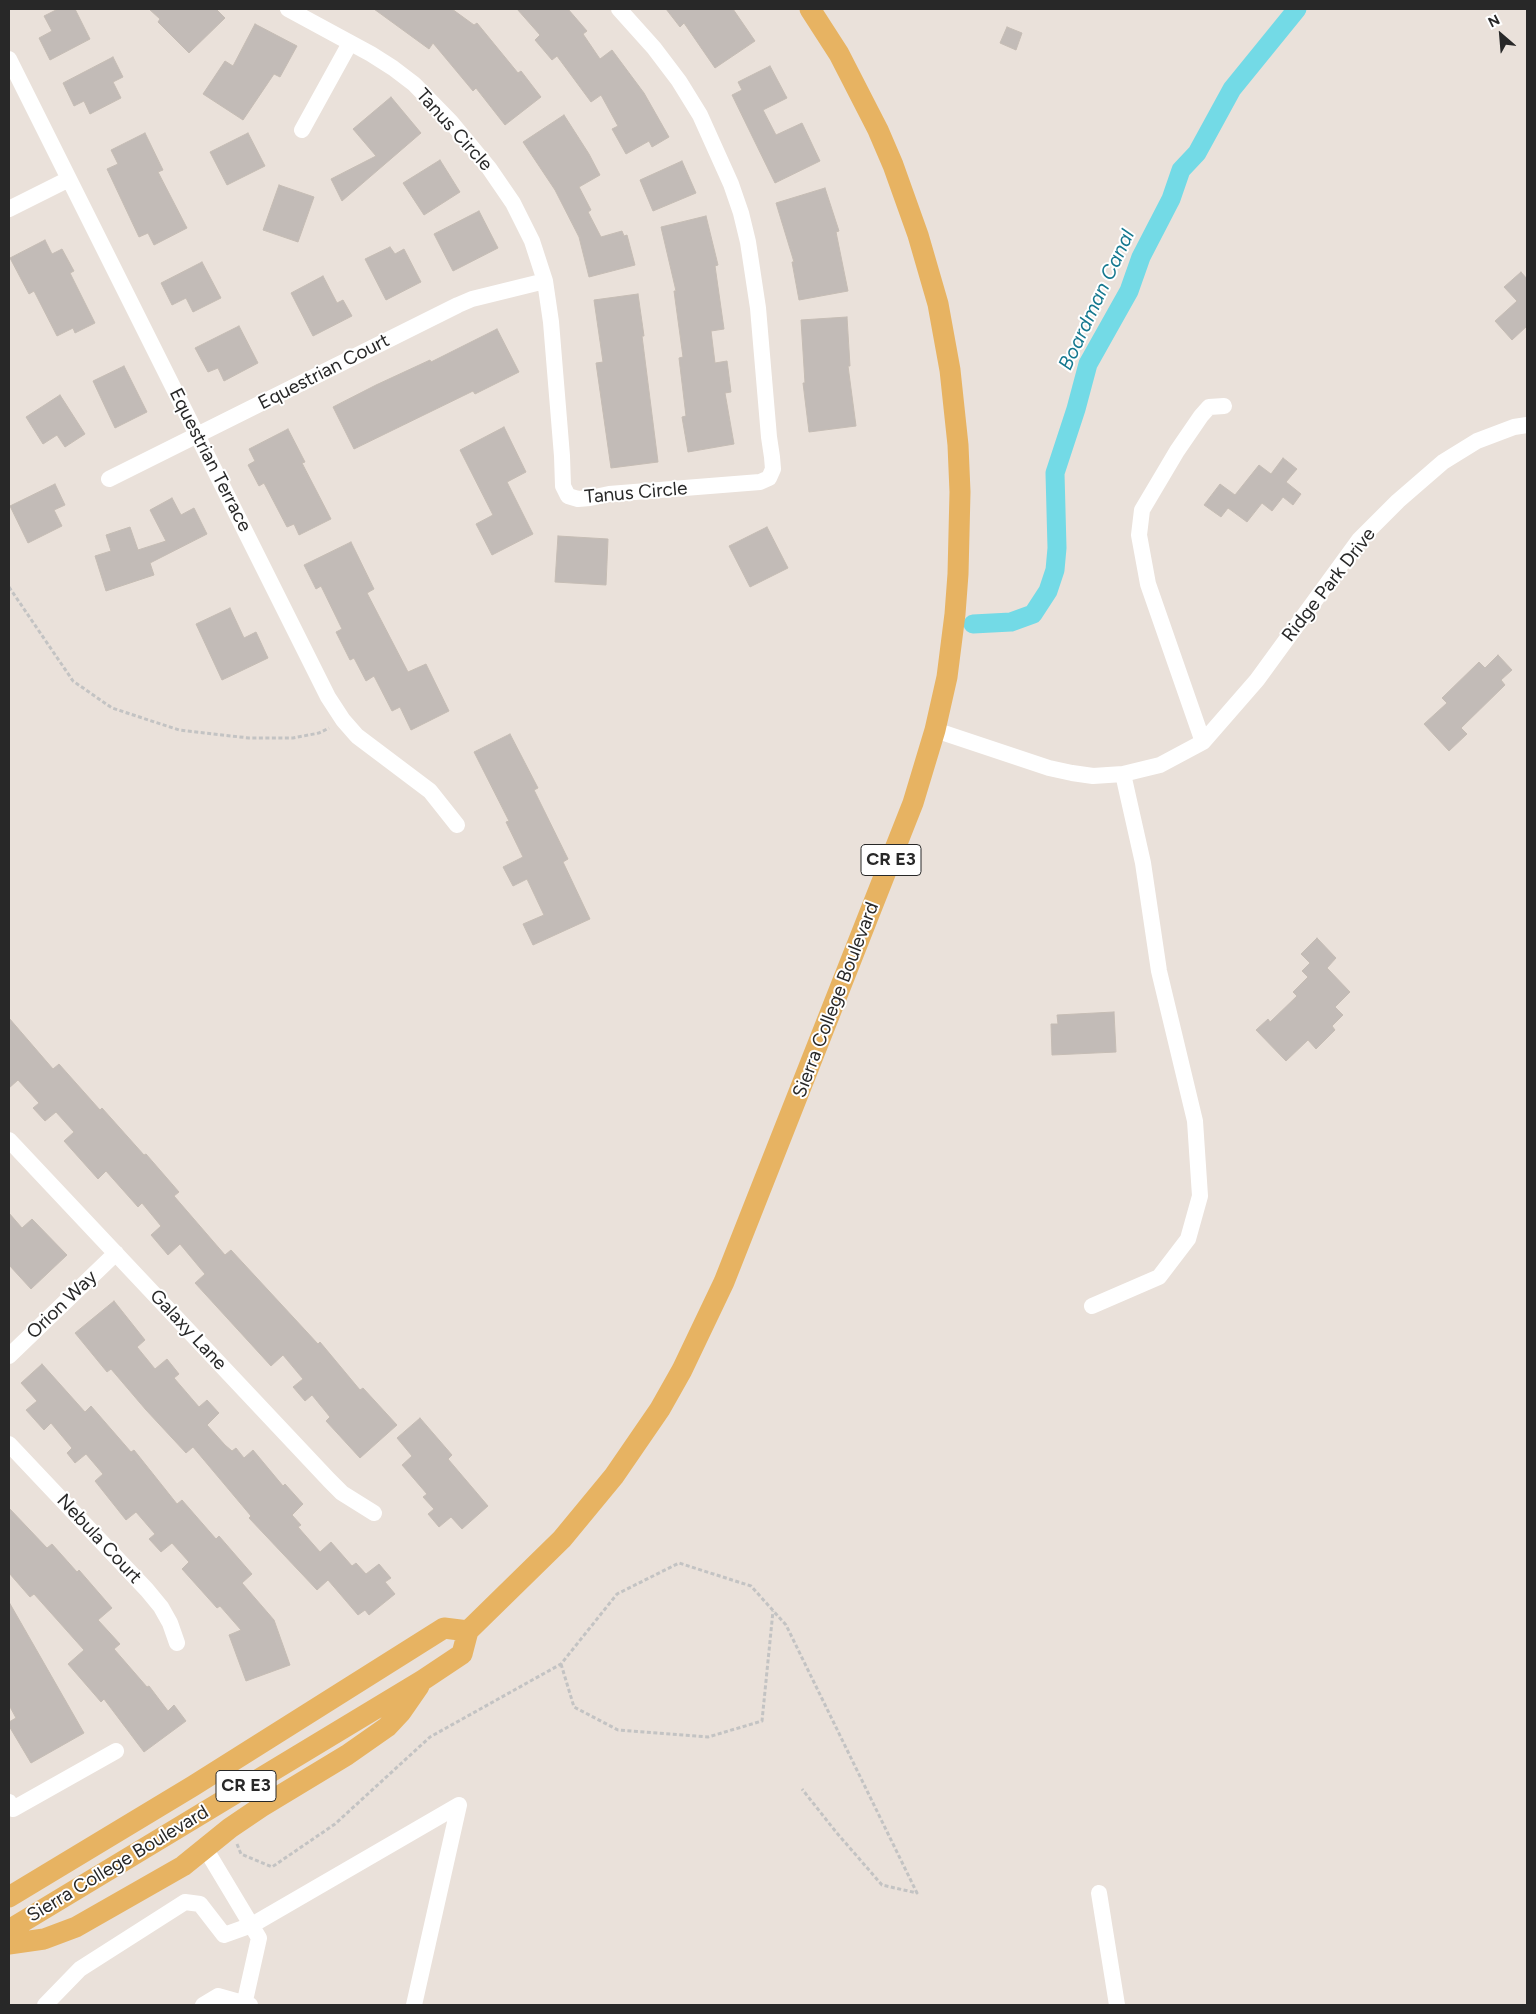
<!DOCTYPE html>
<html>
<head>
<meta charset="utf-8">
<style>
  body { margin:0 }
  #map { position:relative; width:1536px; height:2014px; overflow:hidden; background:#eae1da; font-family:Figtree,sans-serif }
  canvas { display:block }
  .frame { position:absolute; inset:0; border:10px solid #282828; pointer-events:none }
  .north { position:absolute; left:1476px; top:10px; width:50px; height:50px; -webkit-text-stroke:4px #fff; paint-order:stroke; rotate:333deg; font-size:14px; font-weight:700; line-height:20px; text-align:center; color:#282828 }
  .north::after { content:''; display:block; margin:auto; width:18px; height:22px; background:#282828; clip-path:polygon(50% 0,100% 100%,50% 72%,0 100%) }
</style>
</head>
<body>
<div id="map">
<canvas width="1536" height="2014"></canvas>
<div class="frame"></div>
<div class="north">N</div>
</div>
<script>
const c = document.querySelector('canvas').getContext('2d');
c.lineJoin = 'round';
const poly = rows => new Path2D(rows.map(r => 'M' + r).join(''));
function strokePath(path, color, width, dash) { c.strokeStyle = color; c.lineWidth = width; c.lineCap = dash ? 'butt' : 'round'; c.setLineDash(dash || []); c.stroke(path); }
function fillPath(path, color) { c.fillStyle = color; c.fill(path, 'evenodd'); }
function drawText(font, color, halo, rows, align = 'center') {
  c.font = font + ' Figtree,sans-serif'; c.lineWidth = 4; c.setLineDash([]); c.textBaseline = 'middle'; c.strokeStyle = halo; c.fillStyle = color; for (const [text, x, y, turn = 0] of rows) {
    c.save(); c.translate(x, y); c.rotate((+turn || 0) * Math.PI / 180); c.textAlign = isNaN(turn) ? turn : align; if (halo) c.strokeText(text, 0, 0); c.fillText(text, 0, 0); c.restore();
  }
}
const canal = poly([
  [973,624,1011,622,1033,614,1048,591,1055,570,1057,548,1055,473,1076,409,1088,364,1129,291,1141,257,1171,199,1181,170,1197,153,1232,89,1297,9]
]);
const building = poly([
  [58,9,75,9,90,39,50,60,39,38,52,31,44,16,58,9],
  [149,9,216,9,225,18,189,53,158,22,160,19,149,9],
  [374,9,452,9,474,25,477,23,518,73,521,71,541,97,505,125,476,88,473,91,433,43,429,49,374,9],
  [517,9,568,9,587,31,583,34,600,59,612,50,644,93,669,137,652,147,649,141,626,154,612,129,618,126,601,95,591,102,557,56,552,60,535,40,540,35,517,9],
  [666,9,733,9,755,41,715,68,684,23,680,27,666,9],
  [255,24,297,46,280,77,274,74,243,120,203,94,225,61,233,66,255,24],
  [1007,27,1022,33,1016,50,1000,43,1007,27],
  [113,57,123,77,113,82,121,98,90,114,84,101,74,106,63,83,113,57],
  [770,66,787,98,763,110,776,135,802,123,820,161,775,183,732,95,742,90,738,82,770,66],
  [391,97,421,133,342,201,331,179,376,156,353,129,391,97],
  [564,115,589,154,600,175,579,187,591,210,588,212,601,237,622,231,624,236,627,235,635,265,589,277,579,237,555,190,523,142,564,115],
  [145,133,163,170,158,172,187,228,154,245,148,233,139,237,107,169,118,164,111,150,145,133],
  [248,133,265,166,227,185,210,152,248,133],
  [440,160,460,192,424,215,403,183,440,160],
  [682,161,696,193,653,211,640,180,682,161],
  [279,185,314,197,298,242,263,230,279,185],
  [825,188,839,231,836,232,848,291,799,300,792,262,794,262,776,203,825,188],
  [479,211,498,248,453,271,434,234,479,211],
  [706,216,718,265,715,266,724,329,711,331,715,363,727,361,731,392,725,393,734,444,688,452,682,417,686,416,679,358,683,357,674,291,676,291,661,227,706,216],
  [45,240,52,254,62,249,74,271,70,273,95,323,75,333,73,328,57,336,34,291,29,294,10,258,45,240],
  [390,247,395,254,404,249,421,282,386,300,365,259,390,247],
  [202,262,221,298,193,312,186,298,172,305,161,283,202,262],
  [1521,272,1527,279,1527,326,1512,340,1495,321,1517,301,1504,287,1521,272],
  [323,276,337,303,343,300,352,316,313,336,291,293,323,276],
  [638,294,644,336,642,336,658,462,611,468,596,363,603,362,594,300,638,294],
  [847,317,850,366,848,366,856,426,809,432,803,383,805,383,801,320,847,317],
  [239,326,258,363,224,381,218,368,208,372,195,348,239,326],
  [497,329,519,372,475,394,473,391,354,449,333,407,376,385,430,360,431,362,497,329],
  [124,366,147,412,115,428,93,381,124,366],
  [60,395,85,434,65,447,57,435,43,444,26,417,60,395],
  [504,427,526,472,507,482,533,534,492,555,476,524,493,515,460,450,504,427],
  [288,429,305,462,302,463,331,519,299,535,294,524,287,527,264,483,259,486,248,465,255,461,249,449,288,429],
  [1283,458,1297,469,1286,482,1301,494,1293,505,1283,497,1272,511,1262,503,1247,522,1228,508,1221,517,1204,505,1220,484,1235,495,1259,465,1271,474,1283,458],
  [55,484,65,505,54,510,62,526,28,543,10,506,55,484],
  [172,498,181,515,194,508,207,534,150,563,154,575,106,591,95,556,111,551,106,535,130,527,138,550,166,541,150,510,172,498],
  [767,527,788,568,750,587,729,546,767,527],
  [558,536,608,539,606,585,555,582,558,536],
  [351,542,374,589,367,593,408,672,426,664,449,711,411,730,400,707,392,711,374,676,366,681,354,658,350,660,336,632,342,629,321,586,316,589,304,565,351,542],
  [230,608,244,638,256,632,268,658,222,680,196,624,230,608],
  [1498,655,1512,670,1501,680,1505,685,1461,728,1467,734,1449,751,1424,724,1447,703,1442,698,1479,662,1485,668,1498,655],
  [510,734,538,788,534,790,568,859,563,862,590,919,533,945,523,924,544,915,527,879,513,886,503,867,523,857,506,822,509,821,474,752,510,734],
  [1317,938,1336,958,1327,968,1350,992,1335,1007,1343,1015,1332,1026,1335,1030,1316,1049,1308,1040,1286,1061,1256,1030,1268,1019,1270,1022,1297,996,1293,992,1308,977,1302,971,1310,963,1301,954,1317,938],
  [1114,1012,1116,1052,1052,1055,1051,1024,1058,1024,1057,1015,1114,1012],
  [9,1018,53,1069,59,1064,100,1110,102,1108,144,1155,146,1154,179,1192,174,1196,225,1255,231,1250,318,1344,320,1342,360,1390,363,1388,397,1425,360,1458,326,1421,330,1417,312,1395,305,1401,293,1387,303,1379,283,1355,271,1366,195,1283,205,1274,180,1244,168,1255,151,1235,161,1226,142,1203,138,1207,106,1171,98,1179,64,1141,74,1132,56,1112,45,1121,33,1108,39,1103,18,1080,9,1088,9,1018],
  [9,1213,22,1228,32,1219,67,1255,31,1289,9,1265,9,1213],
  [114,1301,145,1340,137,1347,155,1369,167,1359,179,1374,174,1378,199,1407,207,1400,219,1413,207,1425,225,1445,232,1451,236,1448,244,1458,253,1450,283,1486,285,1484,303,1504,292,1515,301,1525,298,1527,320,1552,331,1542,352,1566,356,1563,366,1574,379,1564,391,1578,385,1582,395,1594,369,1615,365,1610,358,1615,328,1580,317,1590,249,1518,251,1516,193,1447,186,1453,146,1410,111,1369,107,1372,75,1333,114,1301],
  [42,1364,85,1412,91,1406,131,1452,134,1450,177,1504,182,1500,216,1539,219,1536,252,1574,242,1583,274,1620,290,1665,246,1681,229,1635,241,1630,220,1606,217,1608,182,1569,189,1562,172,1543,161,1552,149,1539,155,1534,136,1512,126,1520,95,1481,103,1474,86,1454,75,1463,67,1453,72,1448,51,1423,44,1430,26,1410,37,1401,21,1383,42,1364],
  [420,1418,452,1455,448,1459,488,1506,462,1529,451,1517,439,1527,428,1514,434,1509,423,1497,427,1494,402,1465,412,1456,397,1438,420,1418],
  [9,1508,47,1548,52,1544,77,1572,79,1570,112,1608,98,1620,120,1644,114,1649,147,1687,149,1686,168,1711,174,1705,186,1721,144,1752,104,1699,101,1702,68,1664,84,1650,34,1594,30,1597,9,1573,9,1508],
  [9,1602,84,1733,31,1763,9,1726,9,1722,16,1718,9,1705,9,1602]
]);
const path = poly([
  [9,587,73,681,112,708,179,730,249,738,293,738,319,733,329,728],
  [561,1664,574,1707,618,1730,708,1737,762,1721,773,1611],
  [237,1844,241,1854,272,1867,335,1824,430,1737,561,1664,617,1594,679,1563,751,1586,786,1625,917,1893,882,1885,836,1832,802,1789]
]);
const minor = poly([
  [288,9,371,54,393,68,414,84,451,122,489,168,513,203,532,241,545,281,551,322,562,456,563,486,568,496,578,499,590,498,609,494,760,482,769,478,773,469,772,457,769,437,758,308,748,242,741,213,731,184,700,115,679,81,654,48,619,9],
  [9,59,328,697,343,720,357,736,430,791,457,825],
  [302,130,350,43],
  [9,209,69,179],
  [109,479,458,305,472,299,545,281],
  [935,730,1049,768,1072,773,1093,776,1123,774,1160,765,1203,742,1257,680,1359,540,1398,501,1443,462,1477,441,1514,427,1527,425],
  [1203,742,1148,584,1139,535,1142,510,1177,451,1201,416,1209,407,1224,406],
  [9,1140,329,1480,342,1493,374,1513],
  [1092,1306,1159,1277,1188,1239,1200,1196,1195,1121,1159,971,1143,863,1123,774],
  [9,1356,116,1253],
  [9,1444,147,1590,161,1607,170,1623,177,1643],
  [9,1802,13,1809,116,1751],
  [205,1848,259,1938,244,2005],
  [1099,1893,1117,2005],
  [45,2005,80,1969,185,1902,200,1904,224,1935,252,1925,459,1805,414,2005],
  [203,2005,218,1996,250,2005]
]);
const major = poly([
  [9,1897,193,1786,444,1628,468,1631],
  [9,1930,423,1680,462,1654,468,1631,562,1539,614,1476,660,1409,682,1370,724,1282,913,803,935,730,947,677,955,614,958,574,960,492,958,445,950,370,938,304,918,235,893,165,878,130,839,54,810,9],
  [9,1944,44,1939,76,1927,183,1866,230,1828,261,1807,347,1755,387,1727,401,1712,419,1686]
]);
const shields = [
  [891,860,60],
  [246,1786,60]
];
const shieldNames = [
  ["CR E3",891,860],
  ["CR E3",246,1786]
];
const streetNames = [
  ["Tanus Circle",454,130,48],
  ["Equestrian Court",324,372,-27],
  ["Equestrian Terrace",210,460,63],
  ["Tanus Circle",636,493,-5],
  ["Ridge Park Drive",1329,585,-52],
  ["Sierra College Boulevard",836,1000,-69],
  ["Orion Way",62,1305,-44],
  ["Galaxy Lane",188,1330,47],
  ["Nebula Court",99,1539,47],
  ["Sierra College Boulevard",118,1864,-31]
];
const waterNames = [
  ["Boardman Canal",1097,300,-65]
];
strokePath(canal, '#73dae6', 19);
fillPath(building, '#c2bbb7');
strokePath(building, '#c5bcb4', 1);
strokePath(path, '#c3c3c3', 3, [4, 2.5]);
strokePath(minor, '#fff', 16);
strokePath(major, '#e7b362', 21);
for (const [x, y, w] of shields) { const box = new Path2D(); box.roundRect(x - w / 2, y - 15.5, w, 31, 4); c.fillStyle = '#fff'; c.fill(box); strokePath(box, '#282828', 1); }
drawText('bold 18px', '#282828', null, shieldNames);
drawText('19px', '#282828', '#fff', streetNames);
drawText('italic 20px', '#15788f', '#fff', waterNames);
</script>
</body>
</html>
